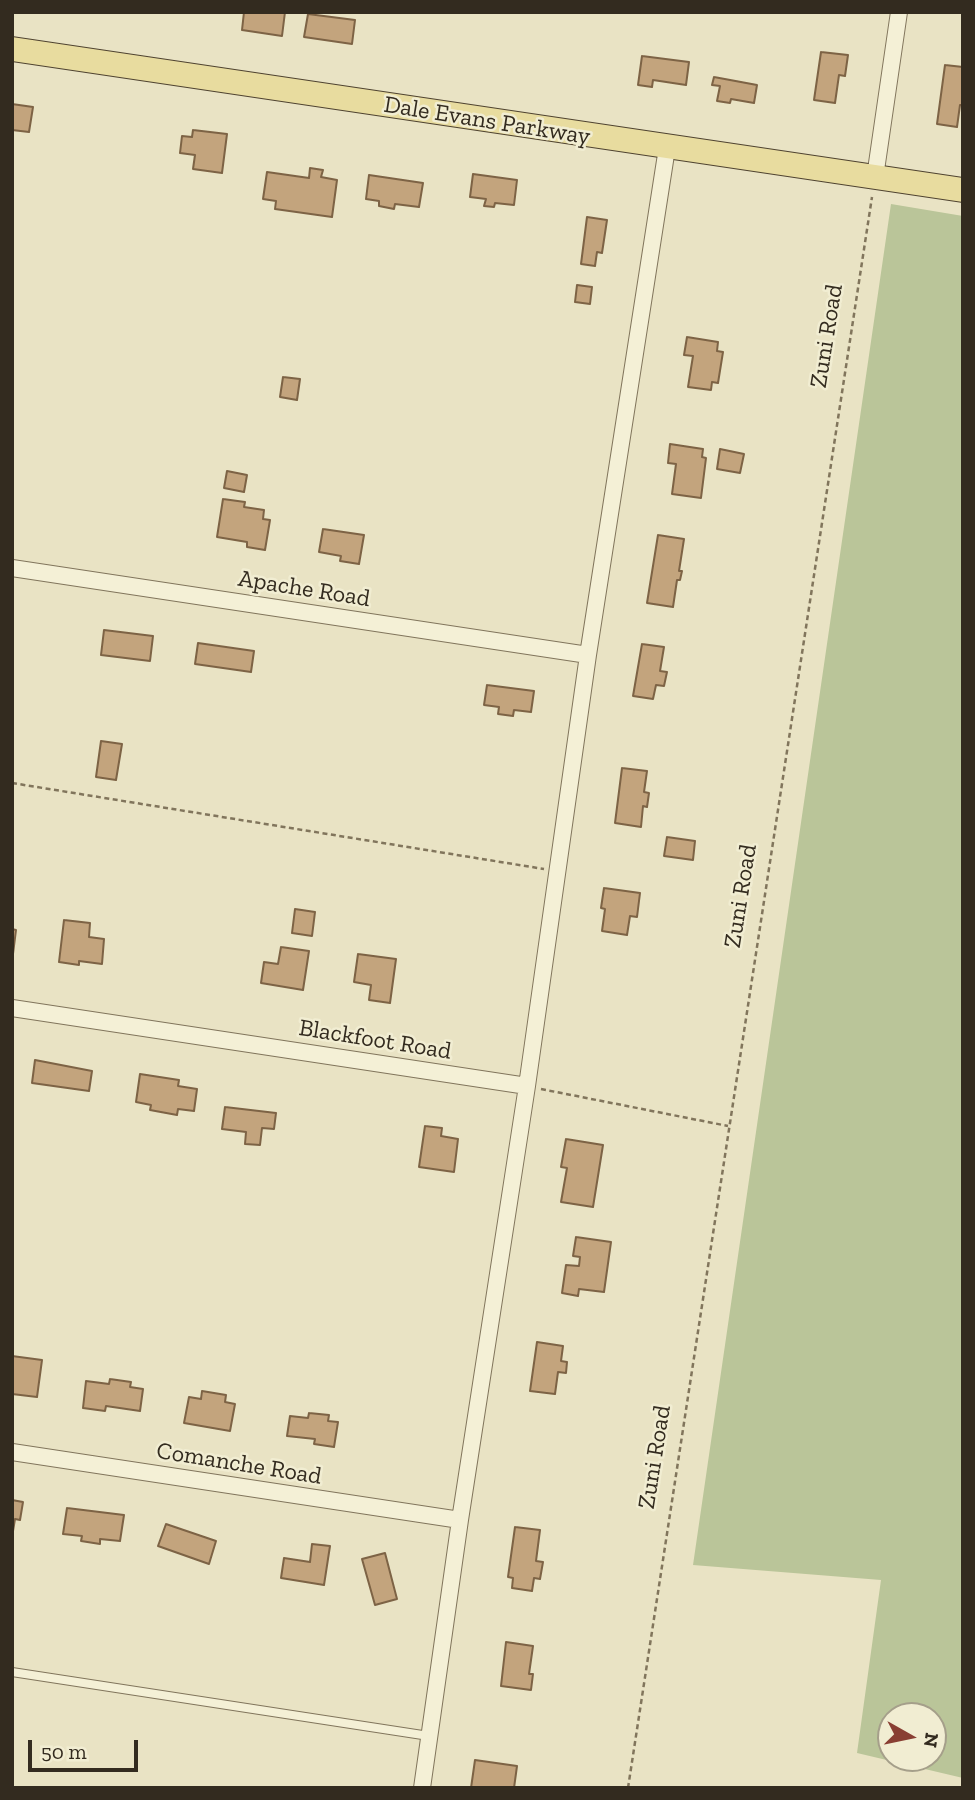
<!DOCTYPE html>
<html>
<head>
<meta charset="utf-8">
<style>
  body { margin:0 }
  #map { position:relative; width:975px; height:1800px; overflow:hidden; background:#e9e3c4; font-family:"Zilla Slab",serif }
  canvas { display:block }
  .frame { position:absolute; inset:0; border:14px solid #332b1f; pointer-events:none }
  .north { position:absolute; left:877px; top:1702px; width:70px; height:70px; box-sizing:border-box; background:#f1edd2; border:2px solid #a59f8a; border-radius:50%; rotate:99deg; font-size:19px; font-weight:700; line-height:28px; text-align:center; color:#332b1f }
  .north::after { content:''; display:block; margin:auto; width:24px; height:32px; background:#893f33; clip-path:polygon(50% 0,100% 100%,50% 72%,0 100%) }
  .scale { position:absolute; left:28px; top:1740px; width:110px; height:32px; box-sizing:border-box; border:4px solid #332b1f; border-top:0; padding-left:9px; font-size:21px; line-height:24px; white-space:nowrap; color:#332b1f; -webkit-text-stroke:5px #f1edd2; paint-order:stroke }
</style>
</head>
<body>
<div id="map">
<canvas width="975" height="1800"></canvas>
<div class="frame"></div>
<div class="north">N</div>
<div class="scale">50 m</div>
</div>
<script>
const c = document.querySelector('canvas').getContext('2d');
c.lineJoin = 'round';
function fillPath(path, color) { c.fillStyle = color; c.fill(path, 'evenodd'); }
const poly = rows => new Path2D(rows.map(r => 'M' + r).join(''));
function strokePath(path, color, width, dash) { c.strokeStyle = color; c.lineWidth = width; c.lineCap = dash ? 'butt' : 'round'; c.setLineDash(dash || []); c.stroke(path); }
function drawText(font, color, halo, rows, align = 'center') {
  c.font = font + ' "Zilla Slab",serif'; c.lineWidth = 5; c.setLineDash([]); c.textBaseline = 'middle'; c.strokeStyle = halo; c.fillStyle = color; for (const [text, x, y, turn = 0] of rows) {
    c.save(); c.translate(x, y); c.rotate((+turn || 0) * Math.PI / 180); c.textAlign = isNaN(turn) ? turn : align; if (halo) c.strokeText(text, 0, 0); c.fillText(text, 0, 0); c.restore();
  }
}
const green = poly([
  [891,204,963,216,963,1778,857,1753,881,1580,693,1565],
  [891,1716,933,1716,933,1758,891,1758]
]);
const building = poly([
  [244,12,285,12,282,36,242,30,244,12],
  [308,14,355,20,352,44,304,37,308,14],
  [821,52,848,55,845,76,839,75,835,103,814,100,821,52],
  [642,56,689,62,686,85,653,80,652,87,638,85,642,56],
  [945,65,963,67,963,105,960,105,957,127,937,124,945,65],
  [714,77,757,85,754,103,731,99,730,103,717,101,720,86,712,85,714,77],
  [12,104,33,107,29,132,12,130,12,104],
  [193,130,227,134,222,173,193,169,195,155,180,153,182,136,192,137,193,130],
  [310,168,323,170,321,177,337,180,332,217,275,209,276,201,263,199,267,172,309,178,310,168],
  [473,174,517,180,514,205,495,203,494,207,484,206,486,199,470,197,473,174],
  [369,175,423,183,419,207,395,204,394,209,379,206,379,201,366,199,369,175],
  [587,217,607,220,602,253,597,252,595,266,581,264,587,217],
  [577,285,592,287,590,304,575,302,577,285],
  [687,337,718,342,717,351,723,352,718,383,712,382,711,390,688,387,693,356,684,355,687,337],
  [283,377,300,379,297,400,280,397,283,377],
  [670,444,703,449,702,457,706,458,701,498,672,494,676,464,668,463,670,444],
  [720,449,744,454,740,473,717,469,720,449],
  [227,471,247,475,244,492,224,488,227,471],
  [223,499,245,502,244,507,264,510,263,519,270,520,265,550,247,547,247,542,217,537,223,499],
  [323,529,364,535,359,564,340,561,341,556,319,552,323,529],
  [658,535,684,539,679,571,682,571,680,580,677,580,673,607,647,603,658,535],
  [104,630,153,636,150,661,101,655,104,630],
  [198,643,254,651,251,672,195,664,198,643],
  [642,644,664,647,660,671,667,672,664,686,656,685,653,699,633,696,642,644],
  [487,685,534,691,531,712,514,710,513,716,498,714,499,707,484,705,487,685],
  [101,741,122,744,116,780,96,777,101,741],
  [622,768,647,771,644,792,649,793,647,807,643,806,641,827,615,823,622,768],
  [667,837,695,841,693,860,664,856,667,837],
  [604,888,640,893,637,917,630,916,627,935,602,931,605,909,601,908,604,888],
  [295,909,315,912,312,936,292,933,295,909],
  [64,920,90,923,89,937,104,939,102,964,79,961,79,965,59,962,64,920],
  [12,929,16,930,13,954,12,954,12,929],
  [281,947,309,951,303,990,261,983,264,962,278,964,281,947],
  [358,954,396,959,390,1003,369,1000,371,985,354,982,358,954],
  [35,1060,92,1071,89,1091,32,1083,35,1060],
  [140,1074,179,1080,178,1086,197,1089,194,1111,178,1109,177,1115,150,1110,151,1105,136,1102,140,1074],
  [225,1107,276,1113,274,1129,262,1128,260,1145,245,1144,246,1132,222,1129,225,1107],
  [425,1126,442,1128,441,1136,458,1139,454,1172,419,1167,425,1126],
  [566,1139,603,1145,593,1207,561,1202,567,1168,561,1167,566,1139],
  [576,1237,611,1242,604,1292,579,1289,578,1296,562,1293,566,1265,579,1266,580,1257,573,1256,576,1237],
  [537,1342,563,1346,561,1361,567,1362,566,1373,558,1372,555,1394,530,1391,537,1342],
  [12,1356,42,1360,37,1397,12,1394,12,1356],
  [110,1379,131,1382,130,1387,143,1389,140,1411,106,1406,105,1411,83,1408,86,1381,109,1384,110,1379],
  [202,1391,226,1395,225,1402,235,1404,230,1431,184,1423,189,1397,201,1399,202,1391],
  [309,1413,329,1415,328,1421,338,1422,334,1447,314,1444,315,1439,287,1436,290,1416,308,1418,309,1413],
  [12,1500,23,1502,20,1520,15,1519,12,1537,12,1500],
  [67,1508,124,1515,120,1541,100,1539,100,1544,81,1541,82,1536,63,1534,67,1508],
  [166,1524,216,1541,209,1564,158,1546,166,1524],
  [515,1527,540,1530,536,1561,543,1562,540,1579,534,1578,532,1591,512,1588,513,1578,508,1577,515,1527],
  [312,1544,330,1546,324,1585,281,1578,284,1558,310,1562,312,1544],
  [385,1553,397,1599,375,1605,362,1559,385,1553],
  [506,1642,533,1646,529,1674,533,1674,531,1690,501,1686,506,1642],
  [475,1760,517,1766,514,1788,471,1788,475,1760]
]);
const path = poly([
  [12,783,544,869],
  [541,1089,728,1126],
  [628,1788,872,197]
]);
const lane = poly([
  [12,1672,429,1736]
]);
const street = poly([
  [875,177,899,12],
  [12,568,588,655],
  [12,1008,527,1086],
  [12,1452,460,1520],
  [422,1788,460,1520,527,1086,588,655,667,148]
]);
const primary = poly([
  [12,49,963,190]
]);
const streetNames = [
  ["Dale Evans Parkway",487,121,9],
  ["Zuni Road",827,336,-81],
  ["Apache Road",304,589,9],
  ["Zuni Road",741,896,-81],
  ["Blackfoot Road",375,1040,9],
  ["Zuni Road",655,1457,-81],
  ["Comanche Road",239,1464,9]
];
fillPath(green, '#bac599');
fillPath(building, '#c3a47d');
strokePath(building, '#7d6345', 2);
strokePath(lane, '#81755c', 10);
strokePath(street, '#81755c', 18);
strokePath(primary, '#4f4330', 26);
strokePath(path, '#81755c', 2.5, [5, 3.5]);
strokePath(lane, '#f4f0d6', 8);
strokePath(street, '#f4f0d6', 16);
strokePath(primary, '#e8dc9f', 24);
drawText('24px', '#332b1f', '#f1edd2', streetNames);
</script>
</body>
</html>
